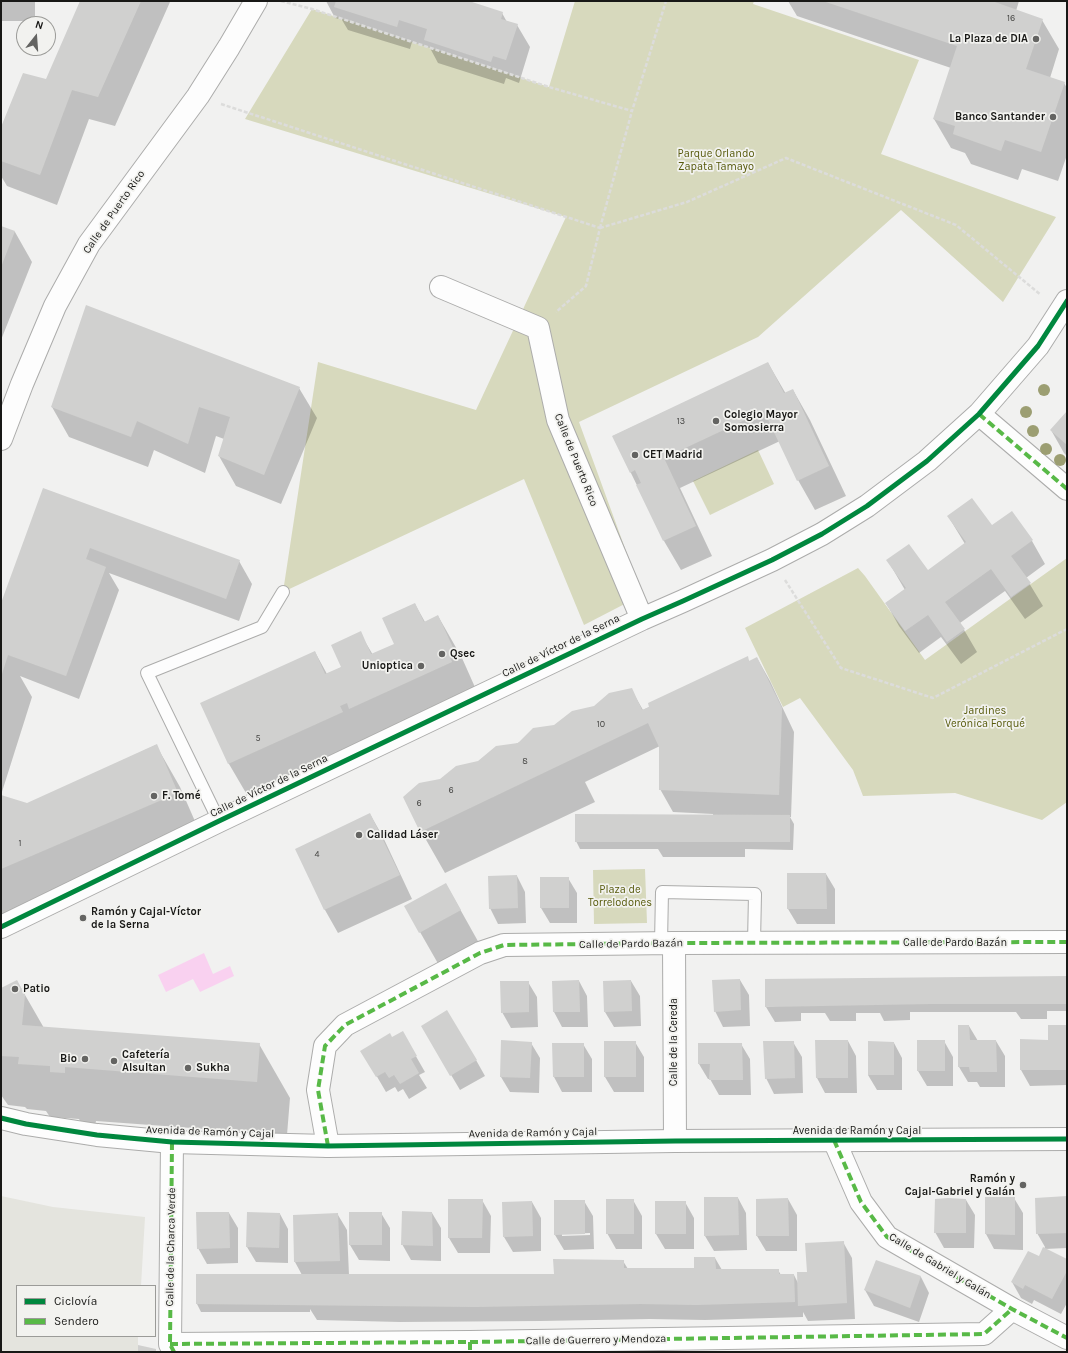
<!DOCTYPE html>
<html>
<head>
<meta charset="utf-8">
<style>
  body { margin:0 }
  #map { position:relative; width:1068px; height:1353px; overflow:hidden; background:#f1f1f0; font-family:Karla,sans-serif }
  canvas { display:block }
  .frame { position:absolute; inset:0; border:2px solid #181816; pointer-events:none }
  .legend { position:absolute; left:16px; top:1285px; width:140px; height:52px; box-sizing:border-box; background:#f2f2ef; border:1px solid #9b9b98; margin:0; padding:5px 7px; list-style:none; font-size:12px; color:#181816 }
  .legend li { display:flex; align-items:center; gap:8px; height:20px }
  .legend b { width:20px; border:1px solid #9b9b98 }
  .north { position:absolute; left:16px; top:16px; width:40px; height:40px; box-sizing:border-box; background:#f2f2ef; border:1px solid #9b9b98; border-radius:50%; rotate:17deg; font-size:11px; font-weight:700; line-height:16px; text-align:center; color:#181816 }
  .north::after { content:''; display:block; margin:auto; width:14px; height:18px; background:#646462; clip-path:polygon(50% 0,100% 100%,50% 72%,0 100%) }
</style>
</head>
<body>
<div id="map">
<canvas width="1068" height="1353"></canvas>
<div class="frame"></div>
<ul class="legend">
<li><b style="height:5px;background:#00873e"></b>Ciclovía</li>
<li><b style="height:5px;background:#58b947"></b>Sendero</li>
</ul>
<div class="north">N</div>
</div>
<script>
const c = document.querySelector('canvas').getContext('2d');
c.lineJoin = 'round';
function fillPath(path, color) { c.fillStyle = color; c.fill(path, 'evenodd'); }
const poly = rows => new Path2D(rows.map(r => 'M' + r).join(''));
function strokePath(path, color, width, dash) { c.strokeStyle = color; c.lineWidth = width; c.lineCap = dash ? 'butt' : 'round'; c.setLineDash(dash || []); c.stroke(path); }
function drawText(font, color, halo, rows, align = 'center') {
  c.font = font + ' Karla,sans-serif'; c.lineWidth = 3.5; c.setLineDash([]); c.textBaseline = 'middle'; c.strokeStyle = halo; c.fillStyle = color; for (const [text, x, y, turn = 0] of rows) {
    c.save(); c.translate(x, y); c.rotate((+turn || 0) * Math.PI / 180); c.textAlign = isNaN(turn) ? turn : align; if (halo) c.strokeText(text, 0, 0); c.fillText(text, 0, 0); c.restore();
  }
}
const built = poly([
  [1,1196,53,1207,145,1217,141,1286,17,1286,17,1336,138,1336,138,1352,1,1352]
]);
const green = poly([
  [575,1,754,1,753,4,919,60,881,154,1056,217,1003,302,901,210,758,337,579,422,642,595,584,625,524,479,283,592,318,362,476,410,566,217,245,119,312,9,549,87],
  [758,450,774,484,710,515,693,481],
  [1067,558,1067,802,1042,820,955,793,863,796,853,770,800,698,783,707,745,628,858,568,865,576,925,660],
  [645,869,647,923,594,924,593,870]
]);
const water = poly([
  [204,953,213,974,230,966,234,976,200,992,193,979,166,992,158,975]
]);
const shadow = poly([
  [1,1,35,1,35,21,1,21],
  [81,1,170,1,170,2,115,126,89,119,57,205,7,186,1,176,1,129,47,80],
  [326,1,466,1,502,13,507,22,517,25,530,47,519,83,506,78,504,84,438,63,430,48,412,42,410,49,348,30,342,20,335,18],
  [788,1,1019,1,1016,11,1042,20,1059,49,1050,78,1064,83,1067,88,1067,155,1058,181,1022,169,1018,180,971,164,965,153,951,148,934,119,951,68,797,16],
  [1,227,15,232,32,262,1,340],
  [768,363,786,394,793,390,810,420,846,496,815,510,798,480,780,441,680,488,712,556,681,570,664,541,613,436],
  [299,388,317,418,281,504,236,486,219,456,224,439,216,436,205,473,154,450,148,467,69,437,52,407],
  [1067,412,1067,456,1064,453,1051,430],
  [44,489,239,561,252,584,239,621,109,573,119,590,79,699,20,676,32,697,1,795,1,605],
  [1012,513,1032,541,1045,564,1026,578,1043,606,1025,619,1005,591,960,623,977,652,961,664,941,637,919,653,899,626,886,603,905,590,888,561,928,571,965,544,948,516,992,526],
  [415,604,425,622,438,616,462,658,478,694,253,805,229,764,202,704,315,652,327,674,342,667,360,633,373,655,395,645],
  [747,658,750,662,757,658,770,681,794,732,791,817,790,817,794,824,793,850,745,849,745,857,663,857,658,849,580,849,576,841,713,816,713,814,673,812,660,789,660,746,585,782,595,802,445,873,421,831,440,780,631,689,643,710],
  [156,745,180,787,201,835,1,920,1,796,27,804],
  [370,814,383,837,412,899,338,933,325,910,297,849],
  [826,874,835,889,835,924,797,924,788,909],
  [517,876,525,892,526,923,498,924,490,908],
  [541,878,568,878,577,893,577,923,550,923,541,908],
  [446,884,484,952,444,974,420,932],
  [1067,977,1067,1011,1047,1011,1047,1019,1021,1019,1016,1012,910,1012,910,1020,884,1021,880,1013,856,1013,856,1021,830,1021,825,1013,801,1013,801,1021,775,1022,766,1007],
  [740,980,749,995,750,1026,723,1027,715,1011],
  [17,981,44,1028,259,1044,290,1098,287,1135,96,1121,95,1126,82,1125,79,1119,50,1117,46,1111,27,1109,25,1107,8,1105,1,1095,1,989],
  [579,981,587,996,588,1027,562,1027,554,1012,553,982],
  [631,981,640,996,641,1026,614,1027,605,1012],
  [528,982,537,997,538,1027,511,1028,502,1012],
  [969,1026,978,1041,996,1041,1005,1056,1005,1087,980,1087,977,1082,968,1082,959,1067],
  [1067,1026,1067,1085,1030,1086,1021,1070,1021,1040,1049,1041],
  [402,1032,425,1072,419,1075,427,1088,409,1099,403,1089,398,1092,395,1087,386,1092,362,1051,392,1038],
  [431,1041,476,1060,485,1076,460,1090],
  [502,1041,531,1043,540,1058,539,1093,510,1092,501,1077],
  [848,1041,856,1056,857,1093,825,1093,817,1078],
  [918,1041,944,1041,953,1057,953,1086,927,1086,918,1071],
  [635,1042,644,1057,644,1092,614,1092,605,1077],
  [793,1042,802,1057,803,1093,774,1094,766,1078],
  [869,1042,894,1043,902,1058,902,1090,877,1090,868,1075],
  [583,1044,592,1059,592,1092,562,1092,554,1077],
  [741,1044,750,1059,751,1095,719,1095,710,1079,708,1079,699,1064],
  [738,1198,746,1213,747,1250,714,1251,705,1236],
  [986,1198,1014,1198,1023,1213,1023,1250,994,1249,986,1234],
  [1067,1198,1067,1248,1045,1249,1067,1260,1067,1303,1061,1314,1034,1300,1032,1304,1021,1298,1012,1282,1039,1258,1045,1247,1037,1233],
  [788,1199,797,1215,797,1251,766,1251,757,1236],
  [482,1200,491,1216,490,1253,458,1253,449,1238],
  [633,1200,642,1216,642,1249,616,1249,607,1233],
  [966,1200,975,1215,974,1248,944,1248,935,1232],
  [584,1201,593,1216,594,1249,564,1250,555,1235],
  [590,1233,590,1235,562,1236,562,1234],
  [532,1202,541,1218,541,1251,513,1252,504,1237],
  [685,1202,694,1218,694,1249,665,1249,656,1234],
  [229,1213,238,1228,238,1263,207,1264,198,1248],
  [350,1213,381,1213,390,1228,390,1261,359,1260,350,1245],
  [432,1213,441,1228,441,1261,411,1260,402,1244],
  [280,1214,288,1229,288,1263,256,1262,247,1247],
  [338,1215,347,1230,349,1275,556,1275,623,1261,628,1269,695,1269,715,1258,722,1270,778,1270,781,1275,794,1275,798,1283,808,1272,843,1242,852,1258,855,1319,808,1321,803,1312,803,1317,705,1320,650,1319,541,1321,400,1322,317,1320,310,1309,310,1312,201,1312,197,1304,197,1275,302,1275,295,1262,294,1216],
  [876,1261,921,1277,929,1293,919,1322,874,1306,865,1290]
]);
const building = poly([
  [80,1,141,1,98,97,72,90,40,175,1,161,1,127,23,73,46,79],
  [336,1,469,1,503,12,501,19,518,24,506,60,493,56,491,62,424,40,427,29,399,20,397,27,334,7],
  [823,1,992,1,1043,19,1026,69,1065,82,1041,152,1005,140,1001,151,953,134,955,126,933,119,957,46],
  [1,226,15,231,1,267],
  [86,305,300,387,264,475,218,456,230,417,199,407,188,444,137,421,131,437,51,407],
  [768,362,784,393,793,389,829,466,797,481,764,411,664,458,696,526,663,541,636,485,641,483,635,470,630,473,612,436],
  [1067,411,1067,445,1050,430],
  [43,488,240,560,226,599,90,548,86,559,106,567,66,676,8,655,1,677,1,603],
  [972,498,992,525,1012,511,1033,540,1011,556,1031,583,1011,597,991,569,945,602,965,629,947,642,928,615,905,631,885,603,906,588,886,560,909,544,928,570,966,542,947,516],
  [415,603,424,622,438,615,455,652,449,655,452,662,349,709,347,703,340,706,343,712,228,764,200,703,315,651,325,674,341,667,331,645,361,631,371,654,394,644,382,618],
  [748,656,749,661,757,657,782,708,779,795,659,790,659,747,648,723,420,832,403,797,419,783,440,779,456,766,478,761,496,746,518,743,533,728,554,725,572,711,594,706,609,693,632,688,642,710,649,707,648,703],
  [157,744,178,793,1,869,1,795,27,803],
  [370,813,400,875,324,910,295,849],
  [575,814,790,815,790,842,575,842],
  [787,873,826,873,827,909,787,909],
  [517,875,518,908,489,909,488,876],
  [540,877,569,877,569,908,540,908],
  [446,883,461,910,419,933,404,906],
  [1067,976,1067,1004,929,1004,765,1007,765,979],
  [740,979,741,1010,714,1012,712,980],
  [17,980,25,995,22,1025,260,1043,257,1082,65,1067,65,1073,50,1072,50,1066,18,1064,19,1057,1,1056,1,988],
  [579,980,580,1012,553,1012,552,981],
  [631,980,632,1011,604,1012,603,981],
  [500,981,529,981,529,1012,501,1013],
  [447,1010,477,1060,450,1076,421,1026],
  [958,1025,969,1025,970,1040,996,1040,997,1072,970,1072,969,1067,958,1067],
  [1048,1025,1067,1025,1067,1070,1020,1070,1020,1039,1048,1040],
  [403,1031,417,1056,411,1059,419,1073,400,1084,394,1075,389,1078,385,1072,376,1077,360,1051,390,1033,392,1037],
  [501,1040,532,1042,530,1078,500,1077],
  [815,1040,848,1040,848,1078,816,1078],
  [917,1040,945,1040,945,1071,917,1071],
  [604,1041,636,1041,636,1077,604,1077],
  [763,1041,794,1041,795,1078,765,1079],
  [868,1041,894,1042,894,1075,868,1075],
  [552,1043,584,1043,584,1077,553,1077],
  [698,1043,742,1043,743,1080,709,1080,710,1064,698,1064],
  [1067,1196,1067,1233,1036,1234,1035,1198],
  [704,1197,738,1197,739,1235,704,1236],
  [985,1197,1015,1197,1015,1235,985,1234],
  [788,1198,789,1236,756,1236,756,1199],
  [948,1198,966,1199,966,1233,934,1233,935,1199],
  [448,1199,483,1199,482,1238,448,1238],
  [606,1199,634,1199,634,1234,606,1234],
  [554,1200,585,1200,585,1234,554,1235],
  [532,1201,533,1236,503,1237,502,1202],
  [655,1201,686,1201,686,1234,655,1234],
  [402,1211,432,1212,433,1246,401,1245],
  [196,1212,229,1212,230,1248,197,1249],
  [247,1212,280,1213,279,1248,246,1247],
  [349,1212,382,1212,382,1245,349,1245],
  [338,1213,340,1261,294,1262,293,1215],
  [844,1241,847,1303,798,1306,797,1272,807,1272,805,1243],
  [1043,1247,1067,1259,1067,1271,1052,1299,1025,1285,1023,1289,1011,1282,1028,1251,1039,1256],
  [694,1257,715,1257,716,1269,779,1269,779,1274,794,1274,795,1302,696,1305,641,1304,475,1307,196,1304,196,1274,554,1274,553,1259,624,1260,624,1268,694,1268],
  [876,1260,921,1276,910,1308,864,1290],
  [138,1345,156,1349,156,1352,138,1352]
]);
const path = poly([
  [281,1,312,9,549,87,632,111,666,1],
  [221,104,600,228,586,286,556,312],
  [600,228,687,202,786,158,956,225,1041,295],
  [600,228,632,111],
  [785,580,841,668,933,698,1067,629]
]);
const lane = poly([
  [219,821,147,673,262,627,283,592],
  [661,943,662,892,755,894,754,943]
]);
const street = poly([
  [441,287,538,328,558,420,642,619],
  [979,414,1067,489],
  [1,439,22,384,55,306,89,244,198,96,229,47,256,1],
  [1,927,219,821,642,619,683,601,772,560,822,534,867,506,927,461,979,414,1038,346,1067,301],
  [674,943,675,1141],
  [834,1140,861,1202,887,1237,1012,1309,1067,1338],
  [172,1142,170,1344,174,1352],
  [328,1146,318,1090,325,1046,345,1025,480,953,504,945,674,943,1067,942],
  [170,1344,470,1342,984,1334,1012,1309]
]);
const secondary = poly([
  [1,1118,26,1124,97,1135,172,1142,328,1146,675,1141,1067,1139]
]);
const quiet = poly([
  [979,414,1067,489],
  [834,1140,861,1202,887,1237,1012,1309,1067,1338],
  [172,1142,170,1344,174,1352],
  [328,1146,318,1090,325,1046,345,1025,480,953,504,945,674,943,1067,942],
  [470,1342,470,1352],
  [170,1344,470,1342,984,1334,1012,1309]
]);
const cycleway = poly([
  [1,927,219,821,642,619,683,601,772,560,822,534,867,506,927,461,979,414,1038,346,1067,301],
  [1,1118,26,1124,97,1135,172,1142,328,1146,675,1141,1067,1139]
]);
const trees = [
  [1044,390],
  [1026,412],
  [1033,431],
  [1046,449],
  [1060,460]
];
const markers = [
  [1036,39,4,"#646462"],
  [1053,117,4,"#646462"],
  [716,421,4,"#646462"],
  [635,455,4,"#646462"],
  [442,654,4,"#646462"],
  [421,666,4,"#646462"],
  [154,796,4,"#646462"],
  [359,835,4,"#646462"],
  [83,918,4,"#646462"],
  [15,989,4,"#646462"],
  [85,1059,4,"#646462"],
  [114,1061,4,"#646462"],
  [188,1068,4,"#646462"],
  [1023,1185,4,"#646462"]
];
const numberNames = [
  ["16",1011,18],
  ["13",681,421],
  ["10",601,724],
  ["5",258,738],
  ["8",525,761],
  ["6",451,790],
  ["6",419,803],
  ["1",20,843],
  ["4",317,854]
];
const poiNames = [
  ["La Plaza de DIA",1028,39,"right"],
  ["Banco Santander",1045,117,"right"],
  ["Colegio Mayor",724,415],
  ["Somosierra",724,428],
  ["CET Madrid",643,455],
  ["Qsec",450,654],
  ["Unioptica",413,666,"right"],
  ["F. Tomé",162,796],
  ["Calidad Láser",367,835],
  ["Ramón y Cajal-Víctor",91,912],
  ["de la Serna",91,925],
  ["Patio",23,989],
  ["Cafetería",122,1055],
  ["Alsultan",122,1068],
  ["Bio",77,1059,"right"],
  ["Sukha",196,1068],
  ["Ramón y",1015,1179,"right"],
  ["Cajal-Gabriel y Galán",1015,1192,"right"]
];
const parkNames = [
  ["Parque Orlando",716,154],
  ["Zapata Tamayo",716,167],
  ["Jardines",985,711],
  ["Verónica Forqué",985,724],
  ["Plaza de",620,890],
  ["Torrelodones",620,903]
];
const streetNames = [
  ["Calle de Puerto Rico",114,212,-55],
  ["Calle de Puerto Rico",576,460,68],
  ["Calle de Víctor de la Serna",561,646,-26],
  ["Calle de Víctor de la Serna",269,786,-26],
  ["Calle de Pardo Bazán",955,943],
  ["Calle de Pardo Bazán",631,944,-1],
  ["Calle de la Cereda",674,1042,-90],
  ["Avenida de Ramón y Cajal",857,1131],
  ["Avenida de Ramón y Cajal",210,1132,2],
  ["Avenida de Ramón y Cajal",533,1133,-1],
  ["Calle de la Charca Verde",171,1247,-89],
  ["Calle de Gabriel y Galán",940,1266,31],
  ["Calle de Guerrero y Mendoza",596,1340,-1]
];
fillPath(built, '#e4e4de');
fillPath(green, '#d7d9bd');
fillPath(water, '#f9d1f0');
fillPath(shadow, '#0003');
fillPath(building, '#d0d0cf');
strokePath(lane, '#acacab', 14);
strokePath(street, '#acacab', 24);
strokePath(secondary, '#acacab', 24);
strokePath(path, '#dcdcdb', 2.5, [4, 2]);
strokePath(lane, '#fdfdfd', 12);
strokePath(street, '#fdfdfd', 22);
strokePath(secondary, '#fdfdfd', 22);
strokePath(quiet, '#58b947', 4, [8, 4]);
strokePath(cycleway, '#00873e', 5);
c.fillStyle = '#9c9e72';
for (const [x, y] of trees) { c.beginPath(); c.arc(x, y, 6, 0, 2 * Math.PI); c.fill(); }
for (const [x, y, r, color] of markers) { const dot = new Path2D(); dot.arc(x, y, r, 0, 2 * Math.PI); c.fillStyle = color; c.fill(dot); strokePath(dot, '#f2f2ef', 1.5); }
drawText('9px', '#464644', null, numberNames);
drawText('bold 11px', '#181816', '#f2f2ef', poiNames, 'left');
drawText('11px', '#575a0b', '#f2f2ef', parkNames);
drawText('11px', '#181816', '#f2f2ef', streetNames);
</script>
</body>
</html>
